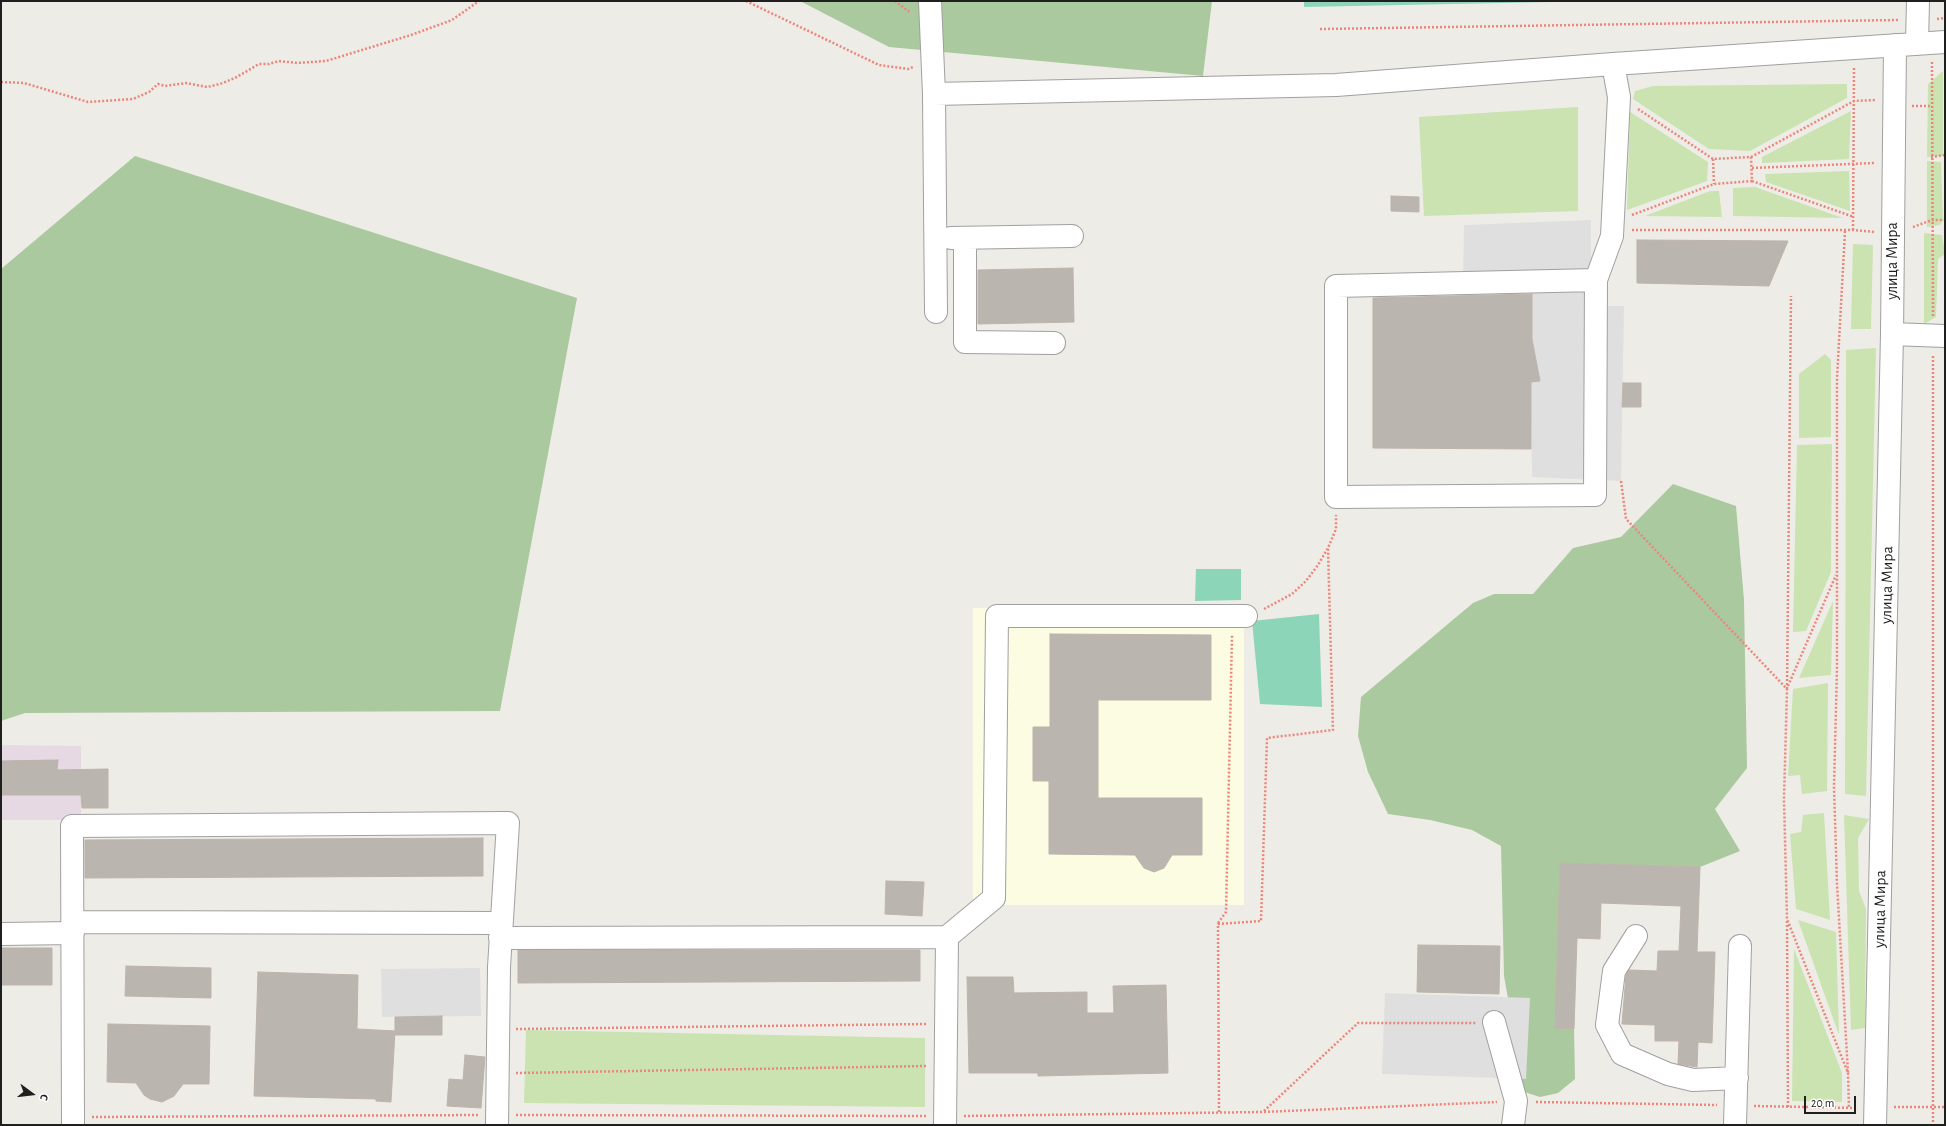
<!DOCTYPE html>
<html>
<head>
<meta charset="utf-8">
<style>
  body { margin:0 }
  #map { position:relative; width:1946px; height:1126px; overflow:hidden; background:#eeece6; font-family:"Alegreya Sans",sans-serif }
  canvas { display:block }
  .frame { position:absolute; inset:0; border:2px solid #1f1f1f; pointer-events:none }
  .north { position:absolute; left:12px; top:1074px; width:40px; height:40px; -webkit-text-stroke:3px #fff; paint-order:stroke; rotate:105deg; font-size:11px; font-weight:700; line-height:16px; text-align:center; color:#1f1f1f }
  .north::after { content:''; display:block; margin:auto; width:14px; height:18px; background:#1f1f1f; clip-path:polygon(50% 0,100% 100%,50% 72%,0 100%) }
  .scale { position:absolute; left:1804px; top:1096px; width:52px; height:18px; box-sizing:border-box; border:2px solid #1f1f1f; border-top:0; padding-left:5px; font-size:12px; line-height:14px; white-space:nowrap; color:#1f1f1f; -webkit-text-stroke:3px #fff; paint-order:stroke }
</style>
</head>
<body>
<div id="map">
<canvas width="1946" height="1126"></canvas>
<div class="frame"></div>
<div class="north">С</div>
<div class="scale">20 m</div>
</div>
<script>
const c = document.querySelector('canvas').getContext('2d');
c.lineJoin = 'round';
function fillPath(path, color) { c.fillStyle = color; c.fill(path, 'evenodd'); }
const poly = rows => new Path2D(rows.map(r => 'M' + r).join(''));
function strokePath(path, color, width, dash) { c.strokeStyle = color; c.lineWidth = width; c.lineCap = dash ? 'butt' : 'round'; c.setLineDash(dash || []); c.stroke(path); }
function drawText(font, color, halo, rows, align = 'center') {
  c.font = font + ' "Alegreya Sans",sans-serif'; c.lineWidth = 3.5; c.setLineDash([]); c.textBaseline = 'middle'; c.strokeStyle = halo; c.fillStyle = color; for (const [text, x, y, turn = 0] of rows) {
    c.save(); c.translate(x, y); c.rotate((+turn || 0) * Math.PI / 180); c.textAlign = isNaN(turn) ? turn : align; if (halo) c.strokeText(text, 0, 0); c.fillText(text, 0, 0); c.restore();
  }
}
const industrial = poly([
  [1,745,81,746,81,820,1,820]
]);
const education = poly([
  [973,608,1244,608,1244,905,973,905]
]);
const grass = poly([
  [1943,71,1943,156,1927,157,1928,84],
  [1847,84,1847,98,1750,151,1709,149,1633,99,1635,91,1653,86],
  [1578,107,1578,211,1424,216,1419,117],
  [1851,111,1849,159,1762,163,1762,157],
  [1630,112,1708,162,1707,181,1627,210],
  [1927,161,1941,162,1943,220,1940,225,1927,227],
  [1849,171,1850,211,1766,182,1765,174],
  [1755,187,1843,218,1733,216,1733,188],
  [1710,191,1719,191,1722,217,1645,216],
  [1924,233,1942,235,1945,254,1938,259,1936,317,1924,324],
  [1853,244,1873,245,1871,329,1851,329],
  [1876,348,1866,796,1845,794,1846,350],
  [1825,354,1831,360,1831,437,1799,438,1799,374],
  [1832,444,1831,572,1806,631,1793,632,1797,445],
  [1833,601,1831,675,1799,678],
  [1828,683,1827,791,1802,794,1800,775,1788,776,1793,689],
  [1824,813,1830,920,1796,909,1790,834,1801,832,1803,815],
  [1844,815,1869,819,1858,838,1859,891,1866,909,1865,1028,1851,1030],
  [1798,920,1836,932,1839,1035],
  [1794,949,1842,1073,1842,1102,1792,1101],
  [526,1030,925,1038,925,1107,524,1103]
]);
const forest = poly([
  [800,1,1212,1,1203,76,889,47],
  [135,156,577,298,500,711,25,713,1,721,1,269],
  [1673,484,1736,506,1744,600,1747,768,1715,809,1740,851,1700,867,1560,863,1555,1028,1574,1029,1575,1079,1558,1093,1540,1097,1515,1089,1513,1026,1504,976,1501,846,1472,830,1430,820,1388,814,1368,772,1358,736,1361,697,1473,603,1494,594,1533,594,1573,548,1621,537]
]);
const pitch = poly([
  [1304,1,1600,1,1304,7],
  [1196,569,1241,569,1241,600,1195,601],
  [1319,614,1322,707,1260,704,1252,621]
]);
const parking = poly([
  [1591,220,1591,306,1624,306,1621,481,1532,477,1531,382,1540,381,1532,339,1532,288,1463,283,1464,225],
  [480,968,481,1016,382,1017,381,969],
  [1385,993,1530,998,1526,1079,1382,1074]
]);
const building = poly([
  [1391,196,1419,197,1419,212,1391,211,1391,196],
  [1637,240,1788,241,1769,286,1637,283,1637,240],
  [1073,268,1074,322,978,324,978,270,1073,268],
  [1532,294,1532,339,1540,381,1531,382,1531,449,1373,448,1373,298,1532,294],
  [1623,383,1641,383,1641,407,1622,407,1623,383],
  [1050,634,1211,635,1211,700,1098,700,1098,798,1202,798,1202,855,1172,855,1164,868,1154,872,1144,868,1135,855,1049,854,1049,781,1033,781,1033,727,1050,727,1050,634],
  [58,760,57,770,108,769,108,808,82,808,81,795,1,795,1,761,58,760],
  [483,838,483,876,85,878,85,840,483,838],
  [1560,863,1700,867,1697,952,1715,952,1712,1043,1698,1042,1697,1067,1678,1064,1679,1041,1655,1041,1655,1025,1622,1024,1626,975,1629,970,1657,971,1658,951,1679,951,1681,906,1601,903,1600,939,1577,938,1574,1029,1555,1028,1560,863],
  [886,881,924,882,922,916,885,914,886,881],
  [1418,945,1500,946,1499,994,1417,992,1418,945],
  [1,948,52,948,52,985,1,985,1,948],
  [518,950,920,950,920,981,518,983,518,950],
  [126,966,211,968,211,998,125,996,126,966],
  [258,972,358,975,357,1029,395,1031,391,1102,376,1101,376,1099,254,1096,258,972],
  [967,977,1013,977,1014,993,1087,992,1087,1013,1114,1013,1113,986,1166,985,1168,1073,1038,1076,1038,1073,969,1073,967,977],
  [442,1016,442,1035,395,1035,395,1017,442,1016],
  [108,1024,210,1026,209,1084,183,1084,174,1096,162,1102,150,1099,144,1095,136,1083,107,1082,108,1024],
  [465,1055,485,1057,481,1108,447,1106,449,1079,463,1080,465,1055]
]);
const path = poly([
  [746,1,879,65,908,69,913,67],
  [895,1,911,13],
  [1937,19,1945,18],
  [1320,29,1898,20],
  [1932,62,1933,317],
  [1,82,24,83,88,102,133,99,149,92,158,84,165,86,186,83,207,87,220,84,235,78,259,64,269,64,279,61,297,63,326,61,411,35,452,20,479,1],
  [1912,106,1931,106],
  [1751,157,1854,101,1876,100],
  [1931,157,1945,155],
  [1713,159,1714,184],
  [1752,168,1874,163],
  [1752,181,1854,217],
  [1632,215,1714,184,1752,181,1751,157,1713,159,1638,109],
  [1913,227,1932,220,1945,220],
  [1632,230,1853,230,1875,232],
  [1853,230,1854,67],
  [1845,231,1837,378,1837,668,1834,787,1837,884,1848,1073],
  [1933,356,1933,1125],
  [1621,481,1626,519,1787,689,1784,799,1787,919,1848,1073,1849,1108],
  [1264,609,1292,594,1306,581,1318,565,1328,548,1336,529,1336,515],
  [1788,686,1836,575],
  [1787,689,1791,296],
  [1787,921,1788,1107],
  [1218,923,1226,912,1232,635],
  [516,1029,927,1024],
  [516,1073,927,1066],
  [1536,1102,1717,1105],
  [1754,1106,1857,1108],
  [1894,1107,1945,1107],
  [1264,1111,1358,1023,1476,1023],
  [1219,1112,1218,924,1261,921,1267,738,1333,730,1328,548],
  [516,1115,927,1116],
  [964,1116,1263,1112,1497,1102],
  [92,1117,479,1115]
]);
const minor = poly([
  [930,1,934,94,936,312],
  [1917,43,1918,1],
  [934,94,1336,85,1613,64,1945,42],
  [951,238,1072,236],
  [965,238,965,342,1054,343],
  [1596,280,1336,286,1336,497,1595,495,1596,280,1612,236,1619,97,1613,64],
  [1892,334,1945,336],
  [73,922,501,923],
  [1,934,73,933],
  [1636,936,1614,971,1607,1025,1622,1054,1668,1074,1693,1080,1737,1078],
  [947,937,994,898,997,616,1246,616],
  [500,938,947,937,945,1125],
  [1494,1022,1516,1101,1513,1125],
  [73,1125,72,826,508,823,499,967,497,1125],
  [1735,1125,1740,946],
  [1875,1125,1892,334,1895,45]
]);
const streetNames = [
  ["улица Мира",1892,261,-90],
  ["улица Мира",1887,585,-89],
  ["улица Мира",1880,909,-89]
];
fillPath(industrial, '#e7d9e4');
fillPath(education, '#fbfce2');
fillPath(grass, '#cae3b1');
fillPath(forest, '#abc99f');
fillPath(pitch, '#8dd5b9');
fillPath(parking, '#dfdfdf');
fillPath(building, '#bbb5af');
strokePath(building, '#beb3aa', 1);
strokePath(minor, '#a0a0a0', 24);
strokePath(path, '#eb867b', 2.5, [2, 2]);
strokePath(minor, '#fff', 22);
drawText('16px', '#1f1f1f', '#fff', streetNames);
</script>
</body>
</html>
